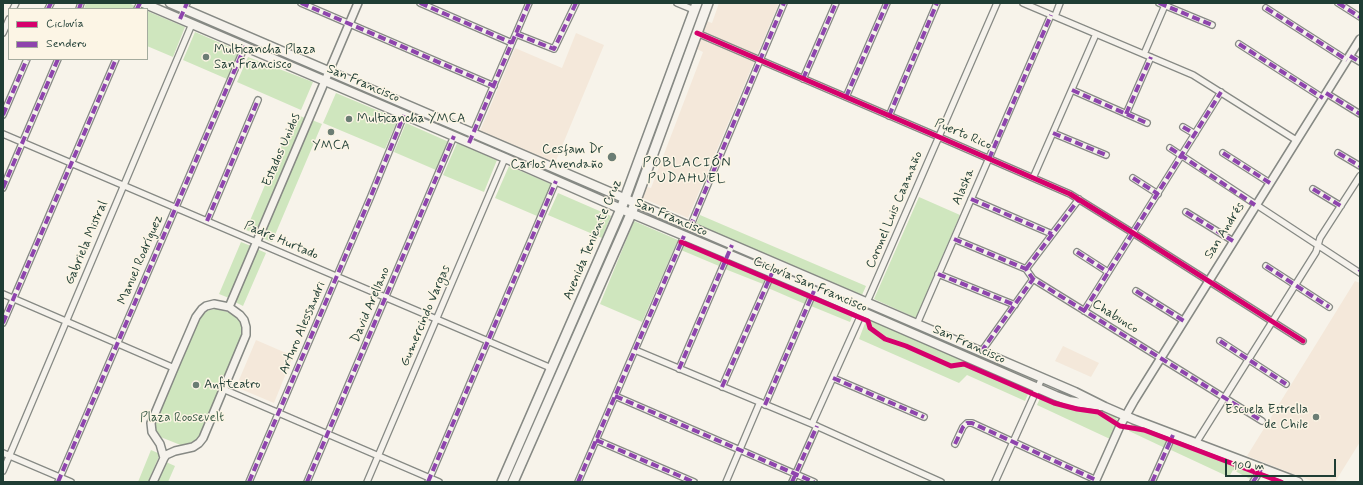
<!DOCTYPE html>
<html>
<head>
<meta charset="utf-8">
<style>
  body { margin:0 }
  #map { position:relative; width:1363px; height:485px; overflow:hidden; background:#f7f3ea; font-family:Mynerve,sans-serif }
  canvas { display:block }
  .frame { position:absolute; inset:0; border:4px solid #1f3d34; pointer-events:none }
  .legend { position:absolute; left:8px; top:8px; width:140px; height:52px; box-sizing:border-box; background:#fcf5e5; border:1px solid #a4ab9e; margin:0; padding:5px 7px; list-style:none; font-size:12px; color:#1f3d34 }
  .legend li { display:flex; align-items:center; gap:8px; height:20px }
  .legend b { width:20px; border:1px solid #a4ab9e }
  .scale { position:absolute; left:1225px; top:459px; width:111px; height:18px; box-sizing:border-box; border:2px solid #1f3d34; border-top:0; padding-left:5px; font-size:12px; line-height:14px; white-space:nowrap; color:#1f3d34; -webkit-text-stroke:3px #fcf5e5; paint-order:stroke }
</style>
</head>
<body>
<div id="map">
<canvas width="1363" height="485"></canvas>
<div class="frame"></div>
<ul class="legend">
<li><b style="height:5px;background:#d6006c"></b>Ciclovía</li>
<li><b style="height:5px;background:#8e44ad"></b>Sendero</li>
</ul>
<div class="scale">100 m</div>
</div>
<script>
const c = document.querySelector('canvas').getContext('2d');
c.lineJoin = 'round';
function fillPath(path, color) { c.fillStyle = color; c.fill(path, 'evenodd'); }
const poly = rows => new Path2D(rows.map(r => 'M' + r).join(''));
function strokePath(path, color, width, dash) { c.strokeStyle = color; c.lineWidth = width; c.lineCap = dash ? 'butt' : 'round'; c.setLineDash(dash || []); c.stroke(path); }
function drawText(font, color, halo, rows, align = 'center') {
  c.font = font + ' Mynerve,sans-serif'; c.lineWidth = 3; c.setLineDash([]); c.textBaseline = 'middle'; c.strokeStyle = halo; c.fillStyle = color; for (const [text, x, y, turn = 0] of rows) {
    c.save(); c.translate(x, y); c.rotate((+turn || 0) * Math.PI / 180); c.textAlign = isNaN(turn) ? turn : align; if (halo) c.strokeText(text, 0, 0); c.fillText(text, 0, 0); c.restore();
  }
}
const built = poly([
  [719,3,779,3,688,218,640,197,644,186,651,188,703,52,697,49,706,21,712,23],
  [576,33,604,45,555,163,480,131,515,48,562,68],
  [1355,281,1360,283,1360,442,1335,482,1314,482,1247,456],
  [256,340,293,356,274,403,236,387],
  [1063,346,1099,363,1091,377,1055,361]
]);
const green = poly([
  [86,3,129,3,135,6,134,9,84,9],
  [147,11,185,27,173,57,147,46],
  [195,32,239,51,227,79,183,60],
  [248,57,313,82,301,110,237,82],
  [336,93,398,119,385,149,323,123],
  [295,114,305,118,256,234,246,230],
  [312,120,322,124,272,242,262,238],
  [406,123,449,142,436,170,394,152],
  [457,143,497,160,484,192,443,175],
  [509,166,551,184,537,216,495,198],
  [558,193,611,216,602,238,548,215],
  [919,197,960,215,916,318,874,299],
  [700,215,866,286,862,295,696,224],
  [634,221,678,240,642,322,600,304],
  [685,240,723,256,719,266,681,250],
  [241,242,251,246,229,298,219,294],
  [257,249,266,253,243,306,235,302],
  [729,259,767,275,763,284,725,269],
  [772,278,809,294,805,304,768,288],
  [815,296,854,313,850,322,811,306],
  [216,309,231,313,238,319,243,325,243,334,198,439,183,446,158,436,154,424,200,317,209,310],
  [867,318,1030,390,1025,401,967,375,959,383,859,339],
  [1041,396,1057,401,1102,410,1115,416,1118,421,1110,439,1037,405],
  [1132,423,1169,437,1165,448,1129,431],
  [1175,440,1257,472,1252,480,1233,470,1229,477,1171,450],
  [151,450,160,454,148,482,138,482],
  [166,462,175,466,168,482,158,482]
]);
const minor = poly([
  [301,3,494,86],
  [420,3,512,43],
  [677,3,694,10],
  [1023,3,1193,75,1296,140],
  [1159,3,1212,25],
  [1338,3,1360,17],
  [1266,8,1347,60],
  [13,9,16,3],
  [48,9,51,3],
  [79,9,81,3],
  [137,9,140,3],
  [1055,16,1060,3],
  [180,19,187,3],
  [3,33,9,19],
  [697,33,939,137,1070,194,1133,233,1303,341],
  [516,34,554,49,576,3],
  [1239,44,1323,98],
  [1144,54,1166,3],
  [1350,56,1360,62],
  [803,79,836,3],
  [1072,90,1147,123],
  [1326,93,1360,114],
  [846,97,887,3],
  [1126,114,1151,57],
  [3,115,27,59],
  [889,116,937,3],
  [1183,127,1195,134],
  [1053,133,1106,155],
  [3,134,551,368],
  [469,143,529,3],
  [1170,148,1360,273],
  [1223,153,1270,183],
  [1338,153,1360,166],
  [1033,178,1096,34],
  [1133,178,1158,194],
  [3,188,58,59],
  [1313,189,1341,206],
  [971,199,1052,234],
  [1186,212,1233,241],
  [207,221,258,100],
  [690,227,784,3],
  [954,239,1026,269,1033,279,1262,421],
  [1077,252,1108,272],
  [1266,266,1329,307],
  [1026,269,1079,199],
  [938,274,1015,305],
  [1136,291,1184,321],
  [3,294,174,368],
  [1084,311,1221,92],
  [3,323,116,59],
  [917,324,1051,15],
  [1220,341,1286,384],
  [635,350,812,424,941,482],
  [981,352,1033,279],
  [679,369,732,245],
  [833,378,924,417],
  [722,387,772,273],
  [223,389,439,482],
  [615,396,814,482],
  [765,405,814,291],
  [812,424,870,295,997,3],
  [596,440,694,482],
  [1196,443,1316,252,1320,238,1360,176],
  [955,444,963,427,967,423,972,423,1096,480],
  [3,453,71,482],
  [3,471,192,24],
  [58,482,245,46],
  [249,482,371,196,404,115],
  [307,482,454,136],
  [367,482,505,158],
  [428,482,556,181],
  [578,482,684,236],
  [726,482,760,402],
  [792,482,817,426],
  [995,482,1042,378],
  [1152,482,1173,435],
  [1253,482,1262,468]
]);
const tertiary = poly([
  [229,307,358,3],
  [153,482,164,458,166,455,175,451,193,447,199,443,203,438,246,335,246,327,244,320,240,315,229,307,214,304,206,306,202,309,196,317,177,361,151,423,152,432,160,444,164,458],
  [1095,482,1120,426,1134,401,1360,39]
]);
const secondary = poly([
  [143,3,505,158,621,209,794,282,1056,396,1069,401,1100,406],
  [170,3,1075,392,1105,407,1135,420,1298,482]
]);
const primary = poly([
  [502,482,621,209,697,3],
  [513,482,631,214,708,3]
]);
const quiet = poly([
  [301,3,494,86],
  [420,3,512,43],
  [1159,3,1212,25],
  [1338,3,1360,17],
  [1266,8,1347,60],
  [48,9,51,3],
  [79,9,81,3],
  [137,9,140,3],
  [180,19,187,3],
  [516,34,554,49,576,3],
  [1239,44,1323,98],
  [1350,56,1360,62],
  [803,79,836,3],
  [1072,90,1147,123],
  [1326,93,1360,114],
  [846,97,887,3],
  [1126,114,1151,57],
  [3,115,27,59],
  [889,116,937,3],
  [1183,127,1195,134],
  [1053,133,1106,155],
  [469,143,529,3],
  [1170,148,1255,205],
  [1223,153,1270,183],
  [1338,153,1360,166],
  [989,159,1051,15],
  [1133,178,1158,194],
  [3,188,58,59],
  [1313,189,1341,206],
  [971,199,1052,234],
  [1186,212,1233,241],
  [207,221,258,100],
  [690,227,784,3],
  [954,239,1026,269,1033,279,1262,421],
  [1077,252,1108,272],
  [1266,266,1329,307],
  [1026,269,1079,199],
  [1359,272,1360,271],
  [938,274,1015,305],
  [1136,291,1184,321],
  [1084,311,1221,92],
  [3,323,116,59],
  [1220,341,1286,384],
  [981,352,1033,279],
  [679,369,732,245],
  [833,378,924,417],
  [722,387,772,273],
  [615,396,814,482],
  [765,405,814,291],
  [596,440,694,482],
  [955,444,963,427,967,423,972,423,1096,480],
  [58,482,245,46],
  [249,482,371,196,404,115],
  [307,482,454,136],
  [428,482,556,181],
  [578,482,684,236],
  [792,482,817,426],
  [1152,482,1173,435],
  [1253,482,1262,468]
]);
const cycleway = poly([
  [697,33,939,137,1070,194,1133,233,1303,341],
  [681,242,868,321,870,328,885,339,906,346,951,366,964,364,1054,403,1077,409,1098,412,1120,426,1144,430,1281,482]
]);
const markers = [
  [206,57,4,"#6b7d74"],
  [349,119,4,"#6b7d74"],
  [331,132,4,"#6b7d74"],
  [612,157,5,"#6b7d74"],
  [196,385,4,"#6b7d74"],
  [1316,417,4,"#6b7d74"]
];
const poiNames = [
  ["Multicancha Plaza",214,50],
  ["San Francisco",214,65],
  ["Multicancha YMCA",357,119],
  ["YMCA",331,146,"center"],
  ["Cesfam Dr",603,150,"right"],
  ["Carlos Avendaño",603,165,"right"],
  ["Anfiteatro",204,385],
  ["Escuela Estrella",1308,410,"right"],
  ["de Chile",1308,425,"right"]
];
const streetNames = [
  ["San Francisco",363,84,23],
  ["Puerto Rico",963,135,23],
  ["Estados Unidos",282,150,-67],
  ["Alaska",964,187,-67],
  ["Coronel Luis Caamaño",895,210,-67],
  ["San Francisco",671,218,23],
  ["San Andrés",1225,231,-58],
  ["Avenida Teniente Cruz",593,240,-67],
  ["Padre Hurtado",281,241,23],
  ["Gabriela Mistral",87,243,-67],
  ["Manuel Rodríguez",141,260,-67],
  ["Ciclovía San Francisco",810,285,23],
  ["David Arellano",371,305,-67],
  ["Gumercindo Vargas",426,316,-67],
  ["Chabunco",1115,317,32],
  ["Arturo Alessandri",303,328,-67],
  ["San Francisco",969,345,24]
];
const parkNames = [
  ["Plaza Roosevelt",182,418]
];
const neighbourhoodNames = [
  ["POBLACIÓN",687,163],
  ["PUDAHUEL",687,179]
];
fillPath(built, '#f4e8da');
fillPath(green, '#cfe6be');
strokePath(minor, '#868984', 8);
strokePath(tertiary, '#868984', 10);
strokePath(secondary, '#868984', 11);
strokePath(primary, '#868984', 12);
strokePath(minor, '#f5f2ec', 5.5);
strokePath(tertiary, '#f5f2ec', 7);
strokePath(secondary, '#f5f2ec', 8);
strokePath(primary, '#f5f2ec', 9);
strokePath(quiet, '#8e44ad', 4, [8, 4]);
strokePath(cycleway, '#d6006c', 5);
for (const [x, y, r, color] of markers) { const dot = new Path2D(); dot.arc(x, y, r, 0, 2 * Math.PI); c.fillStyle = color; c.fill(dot); strokePath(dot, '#fcf5e5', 1.5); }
drawText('13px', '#1f3d34', '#fcf5e5', poiNames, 'left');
drawText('13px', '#1f3d34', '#fcf5e5', streetNames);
drawText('13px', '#3c5d48', '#fcf5e5', parkNames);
c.letterSpacing = '1px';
drawText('14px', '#1f3d34', '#fcf5e5', neighbourhoodNames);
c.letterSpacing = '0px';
</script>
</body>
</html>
